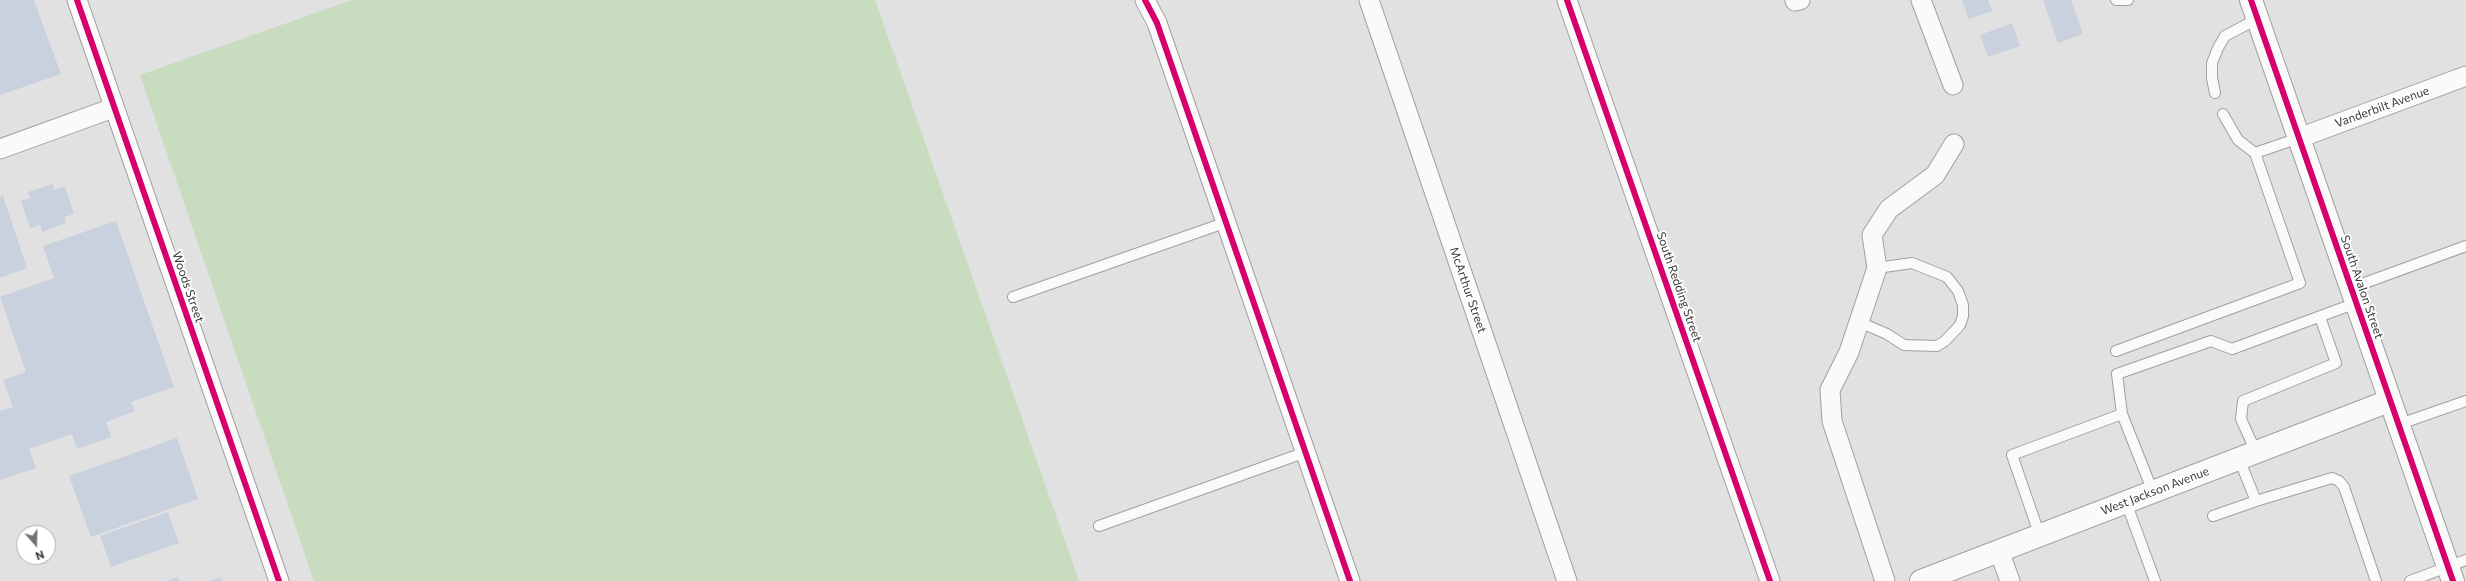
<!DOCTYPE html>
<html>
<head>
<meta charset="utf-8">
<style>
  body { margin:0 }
  #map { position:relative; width:2466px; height:581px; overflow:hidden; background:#e1e1e1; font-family:Commissioner,sans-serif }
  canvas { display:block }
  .north { position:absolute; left:16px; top:525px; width:40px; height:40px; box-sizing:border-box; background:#fff; border:1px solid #b0b0b0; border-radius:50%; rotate:160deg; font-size:11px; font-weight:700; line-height:16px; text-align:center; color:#393939 }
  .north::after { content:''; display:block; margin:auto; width:14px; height:18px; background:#747474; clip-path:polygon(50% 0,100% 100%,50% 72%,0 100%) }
</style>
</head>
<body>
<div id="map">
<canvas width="2466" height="581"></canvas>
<div class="north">N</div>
</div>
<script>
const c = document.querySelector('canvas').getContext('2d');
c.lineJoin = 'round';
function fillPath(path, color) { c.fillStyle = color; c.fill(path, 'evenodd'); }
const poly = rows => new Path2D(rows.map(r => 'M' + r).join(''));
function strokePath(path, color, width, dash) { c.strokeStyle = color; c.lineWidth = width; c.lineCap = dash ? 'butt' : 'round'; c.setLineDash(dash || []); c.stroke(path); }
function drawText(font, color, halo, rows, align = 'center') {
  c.font = font + ' Commissioner,sans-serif'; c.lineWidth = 3.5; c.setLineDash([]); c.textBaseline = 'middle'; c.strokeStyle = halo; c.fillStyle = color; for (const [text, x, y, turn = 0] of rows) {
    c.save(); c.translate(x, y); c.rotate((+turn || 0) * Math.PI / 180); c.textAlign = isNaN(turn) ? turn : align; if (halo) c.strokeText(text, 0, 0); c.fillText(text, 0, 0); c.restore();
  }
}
const green = poly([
  [352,0,875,0,1079,581,314,581,140,75]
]);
const building = poly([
  [0,0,34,0,61,74,0,95],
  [1962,0,1988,0,1992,11,1969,19],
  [2043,0,2071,0,2083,34,2058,43],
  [2012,23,2020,46,1988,57,1980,35],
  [53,184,55,190,65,186,74,214,64,217,66,223,42,232,40,225,30,228,21,201,30,198,28,192],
  [3,196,27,268,0,278,0,197],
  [116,221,174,387,131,402,135,411,106,422,111,437,77,449,72,434,29,449,36,468,0,480,0,411,13,407,3,380,26,372,0,297,54,278,43,246],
  [177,438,198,499,91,537,69,476],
  [168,512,179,543,111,567,100,536],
  [178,577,179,581,167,581],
  [220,577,222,581,211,581]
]);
const service = poly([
  [2116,0,2128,0],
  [2215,93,2212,78,2212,63,2218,48,2225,36,2257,19],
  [2223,114,2238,140,2255,153],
  [2351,288,2466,246],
  [1013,297,1227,222],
  [1859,322,1887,334,1904,345,1937,346,1945,341,1960,325,1963,316,1963,305,1958,291,1947,277,1912,263,1877,268],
  [2116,351,2300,283,2255,153,2299,138],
  [2122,414,2153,492],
  [2397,425,2466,401],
  [2256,452,2241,419,2243,401,2336,363,2320,317],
  [2239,459,2256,501,2332,478,2339,481,2344,487,2376,581],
  [2126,502,2155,581],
  [2213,516,2256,501],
  [1099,526,1306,452],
  [2040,536,2012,455,2122,414,2117,374,2211,341,2232,349,2356,303],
  [2410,581,2466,560]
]);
const minor = poly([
  [77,0,279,581],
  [1145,0,1157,23,1350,581],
  [1369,0,1567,581],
  [1567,0,1770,581],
  [1921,0,1953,85],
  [1795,1,1800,0],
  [2299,138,2466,76],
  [0,149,113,108],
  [1999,551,2010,581],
  [1885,581,1832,421,1830,390,1849,352,1877,268,1872,235,1889,209,1935,175,1954,144]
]);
const tertiary = poly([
  [2251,0,2453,581],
  [1921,581,2389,401]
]);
const cycleway = poly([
  [77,0,279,581],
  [1145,0,1157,23,1350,581],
  [1567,0,1770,581],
  [2251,0,2453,581]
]);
const streetNames = [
  ["Vanderbilt Avenue",2382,107,-20],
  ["Woods Street",188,287,71],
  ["South Redding Street",1679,287,71],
  ["South Avalon Street",2362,287,71],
  ["McArthur Street",1468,290,71],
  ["West Jackson Avenue",2155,491,-21]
];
fillPath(green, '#c8dcbf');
fillPath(building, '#c9d0de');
strokePath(service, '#a0a0a0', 12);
strokePath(minor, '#a0a0a0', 21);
strokePath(tertiary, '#a0a0a0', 24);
strokePath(service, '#fafafa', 10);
strokePath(minor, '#fafafa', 19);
strokePath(tertiary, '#fafafa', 22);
strokePath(cycleway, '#d6006c', 6);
drawText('12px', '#393939', '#fff', streetNames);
</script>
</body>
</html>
